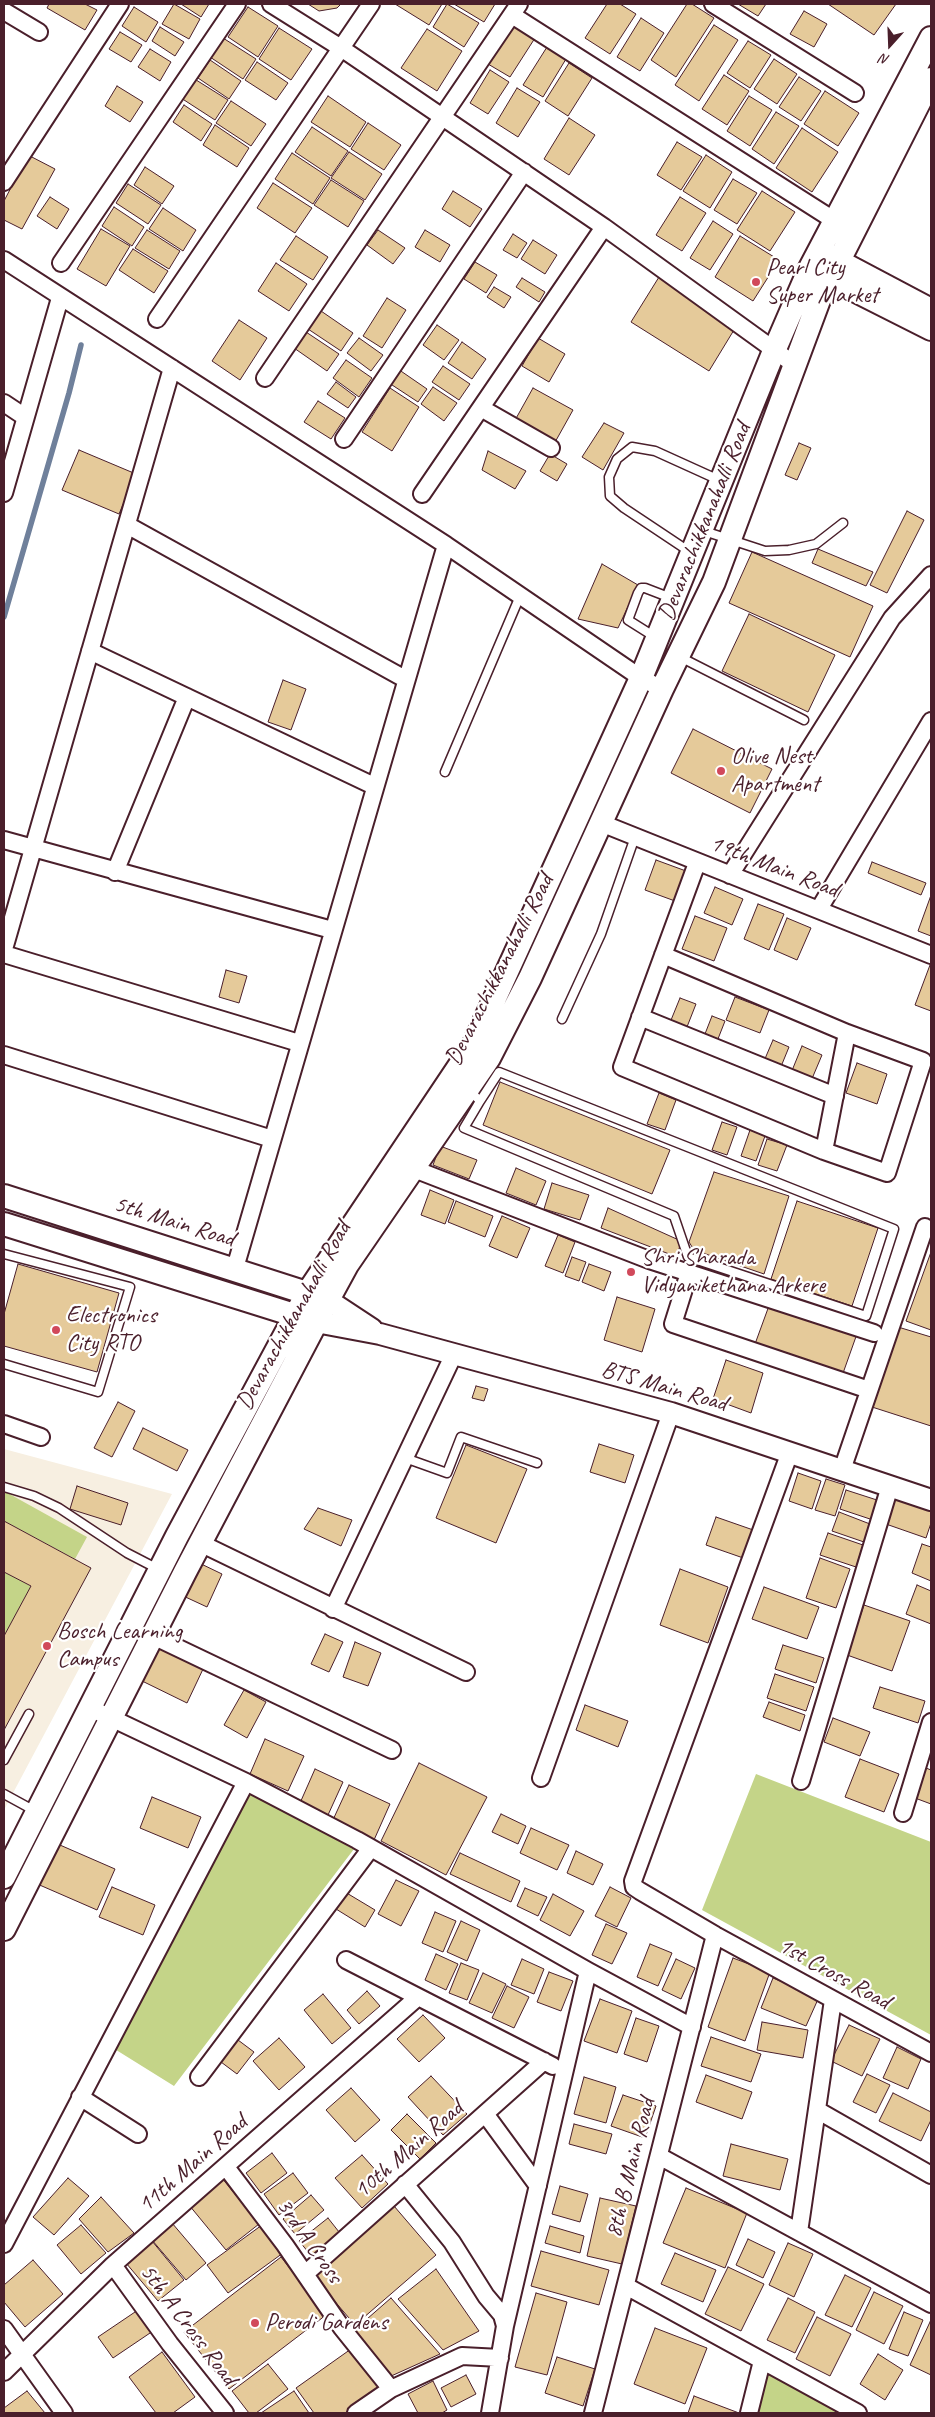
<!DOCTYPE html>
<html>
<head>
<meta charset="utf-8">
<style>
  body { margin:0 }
  #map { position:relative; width:935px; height:2417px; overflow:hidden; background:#fff; font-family:Caveat,sans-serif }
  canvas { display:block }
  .frame { position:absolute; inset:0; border:5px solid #4a1f2b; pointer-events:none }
  .north { position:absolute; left:865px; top:20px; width:50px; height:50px; -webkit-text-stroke:4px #fff; paint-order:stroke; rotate:200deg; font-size:14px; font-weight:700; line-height:20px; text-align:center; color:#4a1f2b }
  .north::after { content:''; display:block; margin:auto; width:18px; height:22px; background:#4a1f2b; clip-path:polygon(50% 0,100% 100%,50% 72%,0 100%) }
</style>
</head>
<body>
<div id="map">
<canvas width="935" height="2417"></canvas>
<div class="frame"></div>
<div class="north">N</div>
</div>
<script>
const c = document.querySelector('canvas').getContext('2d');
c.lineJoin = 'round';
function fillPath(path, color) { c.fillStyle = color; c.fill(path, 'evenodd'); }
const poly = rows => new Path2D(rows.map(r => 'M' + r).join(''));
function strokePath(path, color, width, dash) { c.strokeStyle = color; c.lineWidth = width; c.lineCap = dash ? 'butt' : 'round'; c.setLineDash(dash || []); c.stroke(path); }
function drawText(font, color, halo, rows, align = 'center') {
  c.font = font + ' Caveat,sans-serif'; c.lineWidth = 4.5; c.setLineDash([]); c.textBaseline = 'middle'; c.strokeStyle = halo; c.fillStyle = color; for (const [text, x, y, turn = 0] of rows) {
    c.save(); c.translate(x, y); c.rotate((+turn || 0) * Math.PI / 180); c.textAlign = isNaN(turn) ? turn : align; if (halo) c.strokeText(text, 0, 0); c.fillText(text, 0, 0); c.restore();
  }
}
const built = poly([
  [4,1449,172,1494,4,1810]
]);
const green = poly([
  [4,1491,87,1537,75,1559,4,1521],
  [4,1572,31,1586,4,1636],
  [756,1774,931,1842,931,2035,702,1910],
  [242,1790,354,1849,174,2086,113,2048],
  [762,2361,858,2413,749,2413]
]);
const stream = poly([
  [4,617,69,393,81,345]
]);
const building = poly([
  [49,4,85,4,97,10,85,30,47,8,49,4],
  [174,4,200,19,189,39,162,24,174,4],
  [181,4,209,4,201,17,181,4],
  [308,4,341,4,337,8,319,11,308,4],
  [395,4,442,4,429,25,395,4],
  [447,4,479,23,464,47,433,27,447,4],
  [454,4,495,4,484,22,454,4],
  [607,4,620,4,636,14,610,54,585,38,607,4],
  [687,4,692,4,714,18,676,77,651,60,687,4],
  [738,4,766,4,758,16,738,4],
  [828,4,896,4,874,35,828,4],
  [134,7,158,22,146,42,122,26,134,7],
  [248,7,278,26,258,57,228,37,248,7],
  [804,11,827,24,814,47,790,34,804,11],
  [641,18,664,33,640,71,617,57,641,18],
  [513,25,535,38,510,77,488,64,513,25],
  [714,25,738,40,699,101,675,85,714,25],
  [160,27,184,42,175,56,152,41,160,27],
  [279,28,312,49,291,80,259,59,279,28],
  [427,29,462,51,437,91,401,68,427,29],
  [120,32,142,45,131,62,109,49,120,32],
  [223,38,256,59,243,79,210,57,223,38],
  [748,41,771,55,750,88,727,73,748,41],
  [547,47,566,59,543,97,523,85,547,47],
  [150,49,171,62,160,81,138,67,150,49],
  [774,59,797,74,777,104,754,89,774,59],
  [210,60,241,81,229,99,198,78,210,60],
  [257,62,288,83,276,100,245,80,257,62],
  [569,63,592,78,568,116,545,101,569,63],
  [490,70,509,82,488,114,470,103,490,70],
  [724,75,749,91,727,125,702,109,724,75],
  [799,77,821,91,801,121,779,107,799,77],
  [193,78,228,100,215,120,181,98,193,78],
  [117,86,143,102,130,122,105,106,117,86],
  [517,88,540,102,518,137,496,123,517,88],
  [825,91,859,113,838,146,804,124,825,91],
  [328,96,366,122,350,147,311,122,328,96],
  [749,96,772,110,750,146,727,131,749,96],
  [231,101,266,124,251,146,216,123,231,101],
  [184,105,212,124,201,141,173,122,184,105],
  [776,112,799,126,774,164,752,149,776,112],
  [569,118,595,135,569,175,544,159,569,118],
  [368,123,401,145,384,170,351,149,368,123],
  [215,125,249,148,237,167,203,145,215,125],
  [312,127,348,151,331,176,295,152,312,127],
  [802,128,838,152,812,192,776,168,802,128],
  [677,142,702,157,681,190,657,175,677,142],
  [349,152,382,174,365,200,331,178,349,152],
  [292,153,330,178,313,204,275,179,292,153],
  [28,155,55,169,22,229,4,220,4,201,28,155],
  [706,155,732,172,710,208,683,191,706,155],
  [145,167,174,186,162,204,134,185,145,167],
  [733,179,757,193,737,224,714,210,733,179],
  [331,180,364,201,348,227,314,205,331,180],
  [273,183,312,208,295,233,257,208,273,183],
  [128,184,161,205,148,224,116,203,128,184],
  [453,191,482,209,470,227,442,209,453,191],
  [762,191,795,212,770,251,737,230,762,191],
  [50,197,69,209,57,229,37,216,50,197],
  [680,197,706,213,682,251,656,235,680,197],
  [114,207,144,227,132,246,102,226,114,207],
  [163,208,196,230,183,251,149,229,163,208],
  [713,221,733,234,710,270,690,258,713,221],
  [101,229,130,246,106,286,77,269,101,229],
  [147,230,180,251,169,269,135,248,147,230],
  [378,230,405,248,393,264,367,245,378,230],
  [425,230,450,245,440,262,415,247,425,230],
  [513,234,527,243,517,258,503,250,513,234],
  [296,236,328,257,313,280,280,260,296,236],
  [740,236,779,260,753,301,715,277,740,236],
  [533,240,557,255,545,274,521,259,533,240],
  [133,249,168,271,154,293,119,270,133,249],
  [475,262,497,275,486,293,464,279,475,262],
  [276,263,307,284,289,311,258,291,276,263],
  [659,277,737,325,709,371,631,322,659,277],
  [522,278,545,292,539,302,516,287,522,278],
  [494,287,511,297,504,308,487,297,494,287],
  [387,298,406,310,382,348,363,336,387,298],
  [321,311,353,333,341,351,308,329,321,311],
  [239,320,267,338,240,380,212,361,239,320],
  [437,325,459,340,444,360,423,345,437,325],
  [306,332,339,354,327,371,294,348,306,332],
  [359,338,383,355,371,371,347,353,359,338],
  [538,338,565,354,549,382,522,366,538,338],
  [462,342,486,359,472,379,448,363,462,342],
  [346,360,372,378,359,397,333,378,346,360],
  [443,366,470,384,459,400,432,382,443,366],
  [395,367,427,389,418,402,386,381,395,367],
  [336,382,356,397,348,408,327,394,336,382],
  [433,387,457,403,444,421,421,404,433,387],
  [390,388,419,407,392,451,362,432,390,388],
  [533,388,573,410,554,444,514,422,533,388],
  [318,401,345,418,331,439,304,422,318,401],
  [604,423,624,433,603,470,582,457,604,423],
  [799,443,811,448,797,480,785,475,799,443],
  [79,450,136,474,119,514,62,490,79,450],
  [488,451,526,471,515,489,482,470,488,451],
  [550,454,567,464,557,481,540,471,550,454],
  [907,511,924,520,887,593,870,585,907,511],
  [818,549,873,572,866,586,812,563,818,549],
  [752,552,873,606,850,657,729,603,752,552],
  [602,564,638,585,618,628,578,619,602,564],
  [749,614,835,655,808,712,722,671,749,614],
  [283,680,306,689,291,730,268,722,283,680],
  [693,729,772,769,750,813,671,773,693,729],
  [656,860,686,871,675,901,645,890,656,860],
  [872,862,926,883,921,895,868,873,872,862],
  [715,887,743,899,732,925,704,913,715,887],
  [930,898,931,899,931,936,918,931,930,898],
  [758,904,784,914,769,950,744,939,758,904],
  [695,916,727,928,714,961,682,949,695,916],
  [787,918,811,928,797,960,774,950,787,918],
  [930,965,931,966,931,1011,915,1005,930,965],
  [226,970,247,976,239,1003,219,997,226,970],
  [735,997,769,1010,760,1033,726,1020,735,997],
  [680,998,696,1004,685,1032,669,1025,680,998],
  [712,1016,725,1021,716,1044,703,1039,712,1016],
  [773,1040,789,1047,780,1069,764,1061,773,1040],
  [802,1046,822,1055,811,1081,791,1073,802,1046],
  [857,1063,887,1074,877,1104,846,1093,857,1063],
  [500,1082,670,1150,652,1194,483,1125,500,1082],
  [659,1093,676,1100,665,1130,647,1124,659,1093],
  [722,1122,737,1127,727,1155,712,1150,722,1122],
  [750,1130,765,1136,756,1161,741,1156,750,1130],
  [767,1139,787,1145,777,1171,758,1165,767,1139],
  [440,1146,477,1160,469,1179,433,1165,440,1146],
  [516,1168,546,1181,536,1205,506,1193,516,1168],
  [714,1172,789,1196,764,1274,694,1250,689,1242,714,1172],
  [552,1183,589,1195,580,1220,544,1209,552,1183],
  [430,1190,454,1200,445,1224,421,1215,430,1190],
  [456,1201,493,1216,485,1237,448,1222,456,1201],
  [797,1201,878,1228,852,1306,771,1279,797,1201],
  [608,1208,681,1241,677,1257,601,1228,608,1208],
  [502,1216,530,1228,517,1258,489,1246,502,1216],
  [558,1235,575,1242,563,1273,545,1266,558,1235],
  [931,1252,931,1330,906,1321,931,1252],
  [572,1257,586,1262,579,1281,565,1276,572,1257],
  [18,1264,119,1293,97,1372,4,1346,4,1314,18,1264],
  [589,1264,611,1272,604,1291,582,1282,589,1264],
  [617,1297,655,1309,642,1352,604,1340,617,1297],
  [770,1303,858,1331,842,1376,755,1344,770,1303],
  [898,1327,931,1337,931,1426,872,1407,898,1327],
  [726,1360,763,1373,751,1413,713,1399,726,1360],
  [476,1386,488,1389,484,1401,472,1398,476,1386],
  [118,1402,135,1411,112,1457,94,1448,118,1402],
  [143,1428,188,1450,177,1471,133,1449,143,1428],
  [599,1444,634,1455,625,1483,590,1472,599,1444],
  [466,1445,527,1469,496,1543,436,1518,466,1445],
  [798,1473,821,1481,812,1509,789,1501,798,1473],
  [826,1479,845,1485,835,1516,815,1510,826,1479],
  [77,1486,128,1503,121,1525,70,1509,77,1486],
  [846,1490,880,1501,873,1520,840,1509,846,1490],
  [892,1496,931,1509,931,1523,926,1538,883,1523,892,1496],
  [318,1508,352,1520,341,1546,304,1529,318,1508],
  [839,1512,870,1524,864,1542,832,1531,839,1512],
  [716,1517,759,1532,749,1560,706,1545,716,1517],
  [4,1521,91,1568,4,1730,4,1636,31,1586,4,1572,4,1521],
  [828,1533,863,1545,856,1567,820,1555,828,1533],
  [922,1544,931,1547,931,1581,912,1573,922,1544],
  [820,1558,850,1569,836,1608,806,1598,820,1558],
  [195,1561,222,1574,207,1607,179,1594,195,1561],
  [680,1569,728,1587,708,1643,660,1625,680,1569],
  [917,1585,931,1591,931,1624,906,1614,917,1585],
  [764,1587,819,1607,807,1639,752,1619,764,1587],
  [864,1605,910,1621,892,1671,847,1655,864,1605],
  [325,1634,343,1642,329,1672,311,1664,325,1634],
  [355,1642,381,1653,368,1686,343,1677,355,1642],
  [155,1644,204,1667,187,1703,138,1679,155,1644],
  [783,1645,824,1658,816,1683,775,1669,783,1645],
  [775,1674,814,1687,806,1711,767,1698,775,1674],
  [880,1687,925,1701,918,1723,873,1708,880,1687],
  [244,1690,266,1702,247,1738,224,1725,244,1690],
  [769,1702,805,1715,800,1731,763,1717,769,1702],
  [585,1705,628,1721,618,1747,576,1730,585,1705],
  [833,1718,870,1732,860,1756,824,1742,833,1718],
  [265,1739,304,1756,288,1791,250,1774,265,1739],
  [860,1759,899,1774,884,1812,845,1797,860,1759],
  [419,1763,487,1797,446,1875,381,1841,419,1763],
  [926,1768,931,1770,931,1804,915,1798,926,1768],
  [315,1769,343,1782,328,1815,300,1803,315,1769],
  [349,1785,390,1804,374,1840,332,1822,349,1785],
  [152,1797,201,1817,188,1848,140,1828,152,1797],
  [501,1814,526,1826,518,1844,492,1832,501,1814],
  [531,1828,569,1845,557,1870,520,1853,531,1828],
  [53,1842,115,1869,97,1910,35,1883,53,1842],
  [576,1851,603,1864,593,1885,567,1873,576,1851],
  [460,1853,520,1881,511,1902,450,1874,460,1853],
  [396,1880,419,1891,401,1926,378,1914,396,1880],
  [112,1887,155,1905,143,1935,99,1917,112,1887],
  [610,1887,631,1898,617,1927,595,1916,610,1887],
  [525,1888,547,1897,538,1916,517,1906,525,1888],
  [345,1892,375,1910,365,1927,336,1909,345,1892],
  [553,1894,584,1911,570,1936,540,1920,553,1894],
  [435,1912,456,1921,443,1952,422,1943,435,1912],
  [461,1921,480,1930,467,1961,447,1952,461,1921],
  [606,1924,627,1933,612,1964,592,1955,606,1924],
  [650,1944,672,1953,658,1986,637,1977,650,1944],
  [436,1954,458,1964,446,1990,425,1980,436,1954],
  [733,1958,770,1972,745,2041,708,2027,733,1958],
  [522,1959,544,1969,534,1994,511,1985,522,1959],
  [676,1959,695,1968,681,1999,662,1990,676,1959],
  [461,1963,479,1970,467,2000,449,1993,461,1963],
  [549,1972,573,1981,561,2011,537,2002,549,1972],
  [483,1973,506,1984,492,2013,469,2003,483,1973],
  [773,1978,819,1997,806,2026,761,2008,773,1978],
  [507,1986,529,1997,514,2028,492,2018,507,1986],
  [367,1991,380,2006,359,2024,347,2010,367,1991],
  [323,1994,351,2028,332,2044,304,2010,323,1994],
  [600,1999,632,2011,617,2053,584,2041,600,1999],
  [423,2015,445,2038,419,2062,397,2039,423,2015],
  [636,2018,659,2026,647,2062,624,2054,636,2018],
  [762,2022,808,2030,803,2058,757,2050,762,2022],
  [849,2025,880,2039,862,2076,831,2061,849,2025],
  [234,2037,254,2052,237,2074,217,2059,234,2037],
  [711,2037,761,2054,751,2082,701,2066,711,2037],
  [279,2038,305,2067,279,2090,253,2061,279,2038],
  [897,2047,921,2059,908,2089,883,2078,897,2047],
  [867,2074,890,2085,876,2113,853,2102,867,2074],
  [706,2075,752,2092,742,2119,696,2102,706,2075],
  [431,2076,467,2114,443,2135,408,2097,431,2076],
  [584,2077,616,2087,606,2123,574,2114,584,2077],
  [351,2088,380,2120,355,2142,326,2110,351,2088],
  [893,2093,931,2112,931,2120,921,2141,879,2121,893,2093],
  [623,2095,656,2106,645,2138,611,2126,623,2095],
  [407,2114,436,2143,420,2159,391,2130,407,2114],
  [574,2124,612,2134,606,2154,569,2144,574,2124],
  [731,2144,788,2159,780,2190,723,2176,731,2144],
  [272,2153,287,2173,261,2193,246,2173,272,2153],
  [362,2155,388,2184,362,2208,335,2178,362,2155],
  [293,2173,308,2193,279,2215,264,2194,293,2173],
  [68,2178,89,2196,54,2235,33,2217,68,2178],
  [222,2178,259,2224,226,2250,189,2205,222,2178],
  [560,2186,588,2194,580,2222,552,2214,560,2186],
  [686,2188,747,2213,725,2268,663,2243,686,2188],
  [311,2195,324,2210,295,2234,283,2219,311,2195],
  [101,2197,134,2233,108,2252,79,2219,101,2197],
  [600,2198,636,2206,622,2264,587,2256,600,2198],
  [394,2206,436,2255,355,2325,313,2276,394,2206],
  [328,2218,343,2237,314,2259,299,2241,328,2218],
  [172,2223,206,2263,186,2280,152,2240,172,2223],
  [81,2225,106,2253,81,2274,57,2245,81,2225],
  [262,2225,283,2253,228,2293,207,2265,262,2225],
  [550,2226,584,2236,580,2253,545,2243,550,2226],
  [748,2239,775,2252,763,2278,736,2265,748,2239],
  [152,2241,184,2280,158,2301,126,2263,152,2241],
  [788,2243,813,2254,794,2297,769,2285,788,2243],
  [541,2251,609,2270,599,2305,531,2286,541,2251],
  [675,2253,716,2270,703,2302,661,2284,675,2253],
  [281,2257,326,2315,229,2389,184,2332,281,2257],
  [33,2260,63,2294,25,2327,4,2302,4,2285,33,2260],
  [728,2267,764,2284,741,2331,705,2314,728,2267],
  [436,2269,479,2331,443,2350,398,2299,436,2269],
  [845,2275,871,2288,852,2327,825,2315,845,2275],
  [874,2292,903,2306,884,2344,856,2330,874,2292],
  [536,2293,567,2302,547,2375,515,2367,536,2293],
  [391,2298,440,2354,389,2377,351,2333,391,2298],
  [788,2298,815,2312,795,2353,767,2340,788,2298],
  [138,2310,153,2331,113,2358,98,2337,138,2310],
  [904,2312,923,2320,908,2356,889,2349,904,2312],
  [817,2317,851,2334,830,2376,796,2359,817,2317],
  [930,2322,931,2323,931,2375,910,2365,930,2322],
  [655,2328,707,2348,685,2404,634,2384,655,2328],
  [351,2349,380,2389,345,2413,314,2413,296,2388,351,2349],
  [162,2352,195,2397,173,2413,156,2413,129,2377,162,2352],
  [878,2354,903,2370,885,2400,860,2384,878,2354],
  [557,2357,595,2369,583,2406,545,2393,557,2357],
  [268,2364,288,2389,256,2413,249,2413,232,2391,268,2364],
  [466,2375,476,2394,451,2407,441,2388,466,2375],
  [433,2381,447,2410,442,2413,418,2413,408,2394,433,2381],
  [27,2391,45,2413,4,2413,4,2408,27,2391],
  [294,2391,309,2413,261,2413,294,2391],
  [694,2396,739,2413,688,2413,694,2396]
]);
const service = poly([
  [704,531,765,551,789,550,816,544,843,523],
  [690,552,624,508,610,496,609,477,617,459,632,447,655,451,719,480],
  [655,637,628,620,638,593,641,588,645,588,671,598],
  [680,657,804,720],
  [445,772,520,596],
  [562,1019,601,934,635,837],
  [470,1091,480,1101,499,1072,894,1229,866,1316,688,1257,674,1216,464,1128,480,1101],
  [4,1254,130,1287,98,1392,4,1364],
  [405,1458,447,1473,461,1437,537,1463],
  [4,1487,34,1496,59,1508,127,1553,158,1569],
  [4,1760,29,1714],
  [4,1794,35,1811]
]);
const minor = poly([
  [271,4,341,48,604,227,795,365],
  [713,4,855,93],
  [4,11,39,32],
  [512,15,843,226],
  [4,182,120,4],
  [4,260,446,545,641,678,662,689],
  [61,263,237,4],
  [157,319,371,4],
  [265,378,519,4],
  [4,403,25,417],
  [481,408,551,448],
  [344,439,524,172],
  [4,493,60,298],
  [422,494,604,227],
  [127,525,405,679],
  [90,651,374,786],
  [601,823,931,955],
  [4,840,332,930],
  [115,872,187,697],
  [730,875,892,618,931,575],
  [819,909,931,721],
  [4,949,172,368],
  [4,954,299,1043],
  [663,955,847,1033,923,1061,887,1173,824,1151,622,1067,697,863],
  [640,1017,835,1096],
  [4,1055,272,1139],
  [824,1151,847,1033],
  [414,1169,649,1260,874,1333],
  [235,1268,446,545],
  [689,1273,673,1324,869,1390],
  [4,1424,41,1437],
  [790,1452,633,1881,634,1887,640,1891,715,1935,931,2053],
  [842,1470,925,1227],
  [200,1543,466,1672],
  [333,1609,454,1354],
  [153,1636,392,1750],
  [90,1708,246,1782,357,1840,588,1971,692,2027],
  [541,1778,671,1413],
  [801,1781,890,1486],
  [903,1813,931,1722],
  [346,1960,553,2066],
  [199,2077,371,1848],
  [80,2097,138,2134],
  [817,2110,931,2175],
  [486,2115,538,2186],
  [659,2156,931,2304],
  [226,2167,285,2245,342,2328,391,2389],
  [405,2184,452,2242,486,2296,502,2315,505,2326],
  [799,2232,833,2000],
  [4,2244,246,1782],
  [113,2265,170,2344,225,2413],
  [305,2274,544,2061],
  [626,2286,858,2413],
  [4,2329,64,2413],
  [4,2372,113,2265,418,1997],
  [356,2413,391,2389,462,2356,500,2358],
  [490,2413,505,2326,588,1971],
  [593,2413,715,1935],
  [749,2413,762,2361]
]);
const tertiary = poly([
  [328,1300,372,1329],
  [316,1322,380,1334,671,1413,931,1500]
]);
const secondary = poly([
  [825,254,931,310],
  [816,271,931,329],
  [4,1196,322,1298],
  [4,1224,310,1320],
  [4,1877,177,1536,308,1292,474,1044,641,678,774,351,810,268,931,38],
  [4,1929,185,1572,328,1300,347,1265,489,1058,530,978,662,689,714,582,819,300,931,79]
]);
const markers = [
  [756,282,5,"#d1495b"],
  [721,771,5,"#d1495b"],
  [631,1272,5,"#d1495b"],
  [56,1330,5,"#d1495b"],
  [47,1646,5,"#d1495b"],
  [255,2323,5,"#d1495b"]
];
const poiNames = [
  ["Pearl City",766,268],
  ["Super Market",766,296],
  ["Olive Nest",731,757],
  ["Apartment",731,785],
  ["Shri Sharada",641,1258],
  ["Vidyanikethana Arkere",641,1286],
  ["Electronics",66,1316],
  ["City RTO",66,1344],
  ["Bosch Learning",57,1632],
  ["Campus",57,1660],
  ["Perodi Gardens",265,2323]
];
const streetNames = [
  ["Devarachikkanahalli Road",705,522,-68],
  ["19th Main Road",774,867,21],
  ["Devarachikkanahalli Road",500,970,-63],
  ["5th Main Road",174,1222,17],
  ["Devarachikkanahalli Road",294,1316,-61],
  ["BTS Main Road",664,1387,16],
  ["1st Cross Road",834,1974,29],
  ["10th Main Road",409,2150,-41],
  ["11th Main Road",193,2164,-41],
  ["8th B Main Road",631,2168,-76],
  ["3rd A Cross",309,2241,55],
  ["5th A Cross Road",188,2325,53]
];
fillPath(built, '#f7efe1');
fillPath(green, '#c4d488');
strokePath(stream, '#6f809b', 5.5);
fillPath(building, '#e5ca9a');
strokePath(building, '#4a1f2b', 1);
strokePath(service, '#4a1f2b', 11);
strokePath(minor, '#4a1f2b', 20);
strokePath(tertiary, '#4a1f2b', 24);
strokePath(secondary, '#4a1f2b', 26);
strokePath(service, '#fff', 8);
strokePath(minor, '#fff', 16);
strokePath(tertiary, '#fff', 20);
strokePath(secondary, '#fff', 22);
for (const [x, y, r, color] of markers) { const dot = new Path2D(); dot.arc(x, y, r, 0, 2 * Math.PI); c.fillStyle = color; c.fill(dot); strokePath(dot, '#fff', 2); }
drawText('24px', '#4a1f2b', '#fff', poiNames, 'left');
drawText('24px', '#4a1f2b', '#fff', streetNames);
</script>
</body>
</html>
